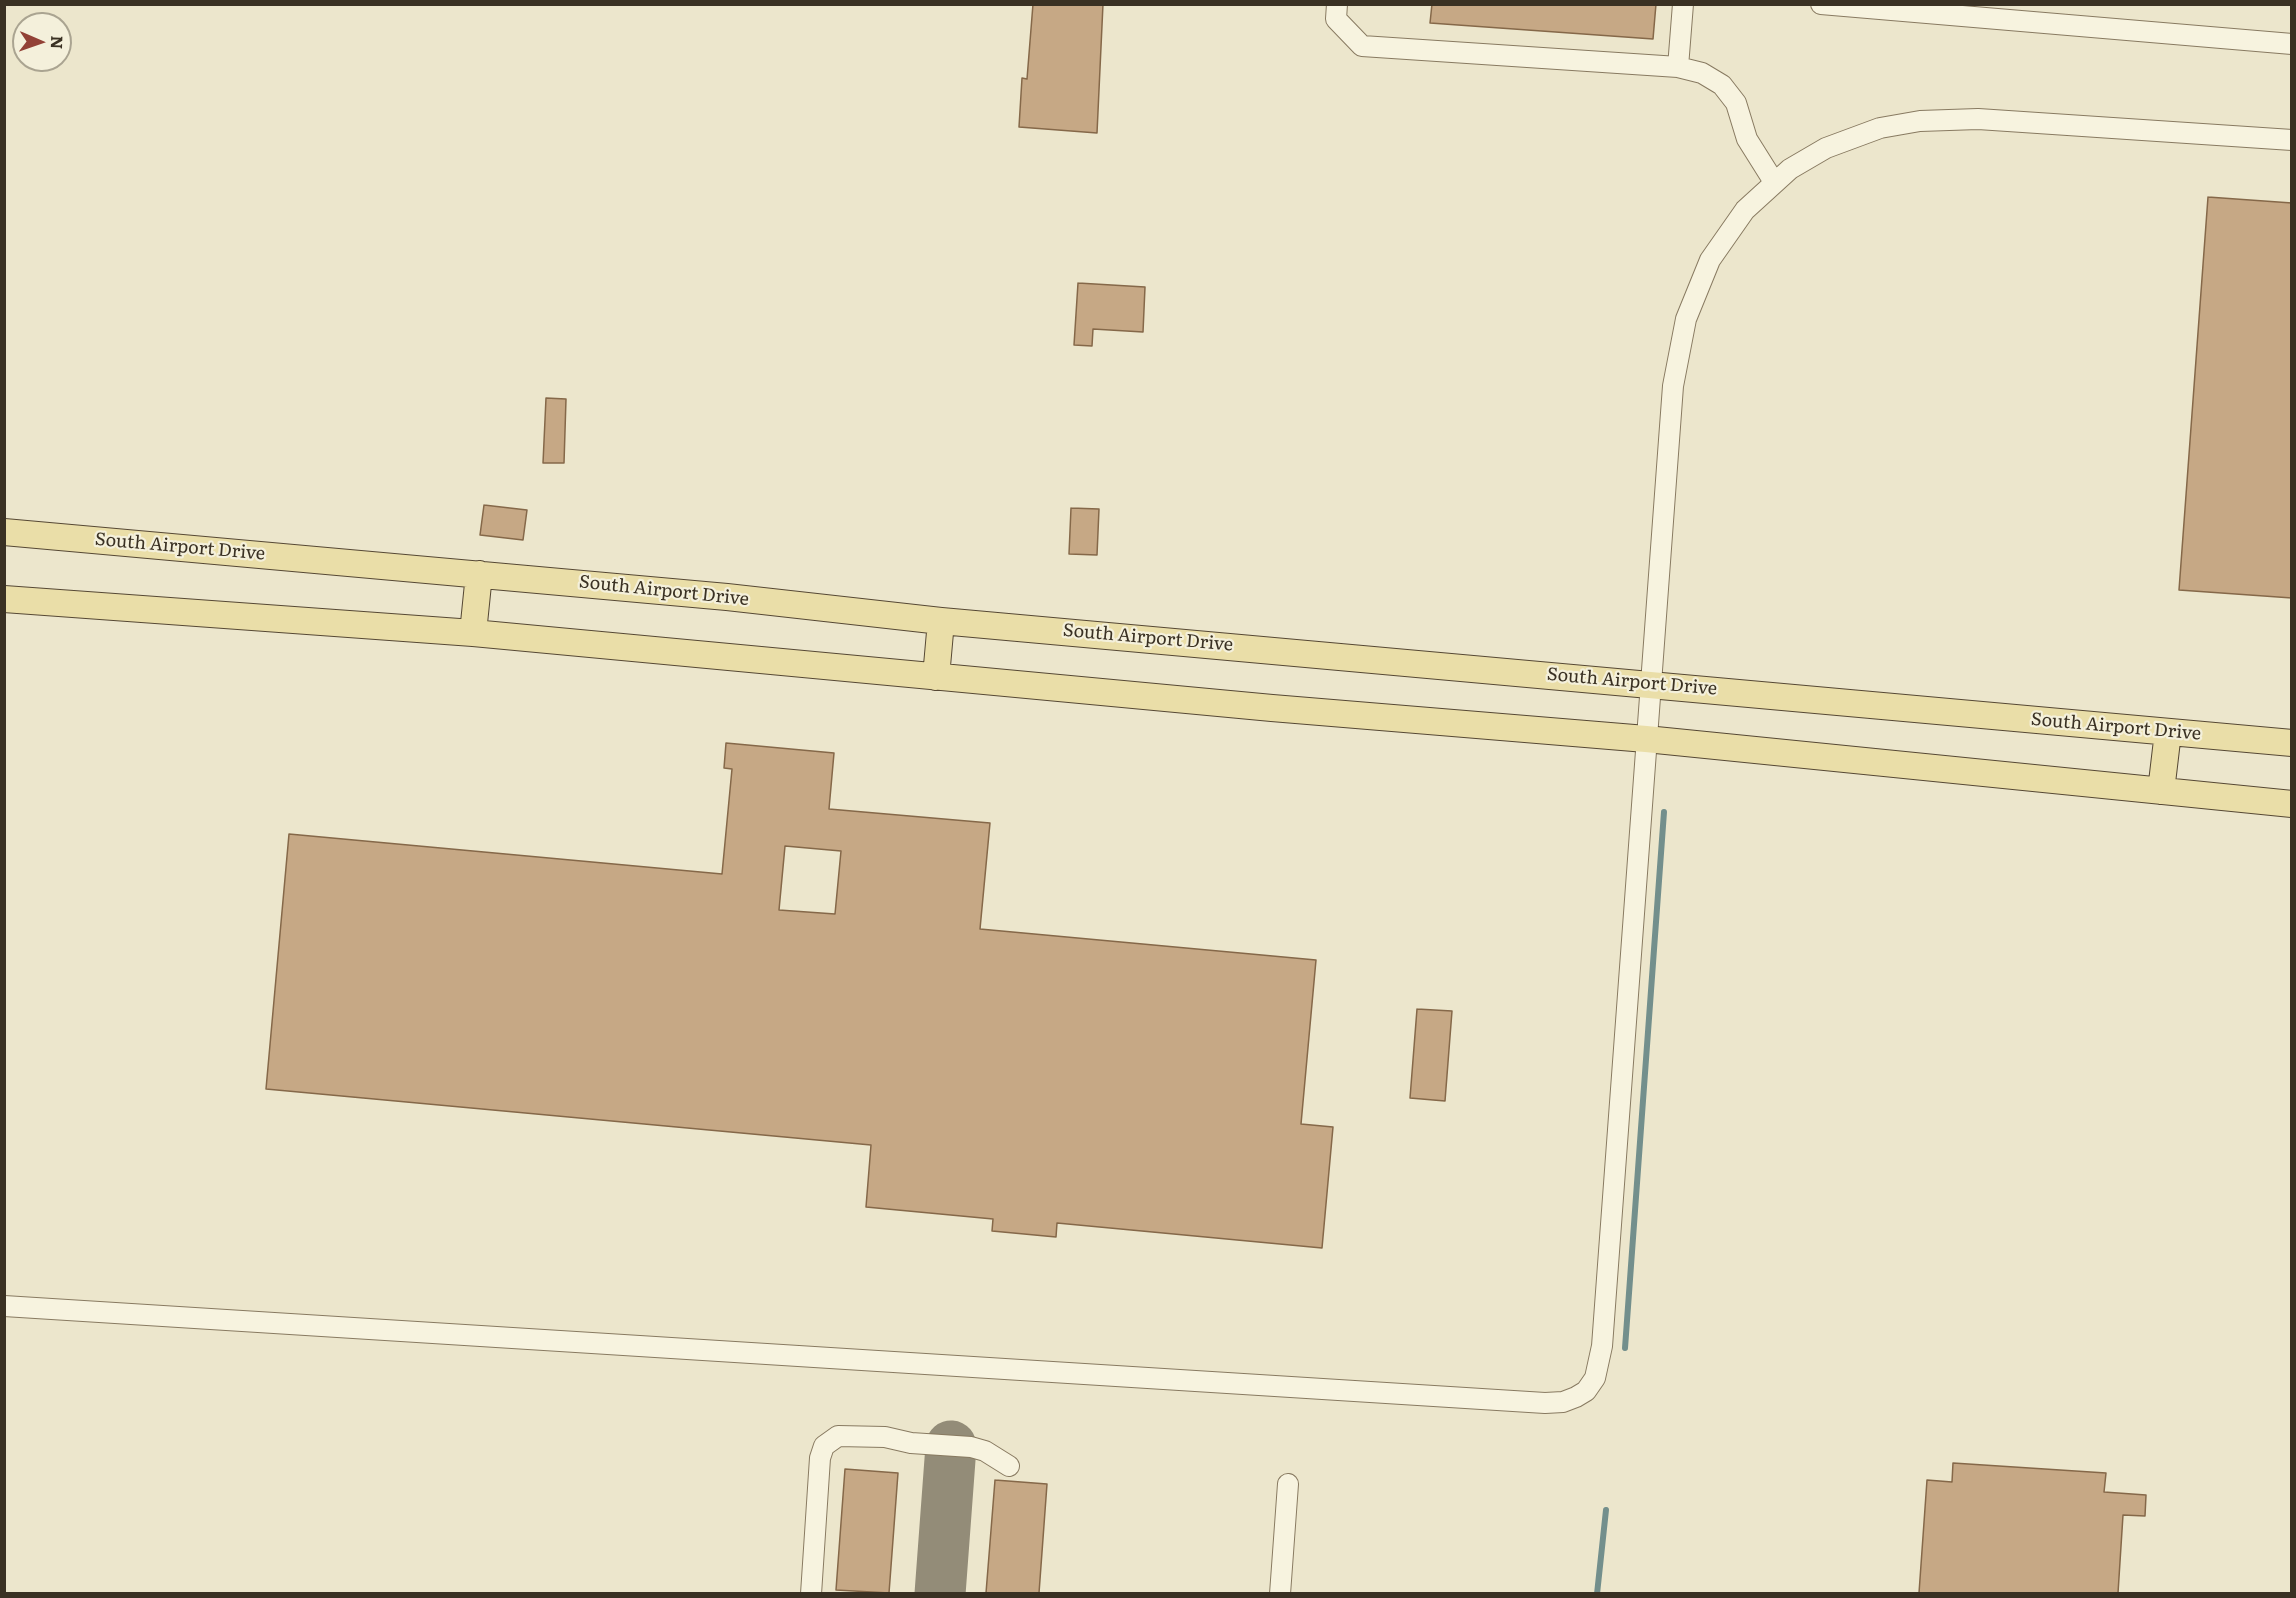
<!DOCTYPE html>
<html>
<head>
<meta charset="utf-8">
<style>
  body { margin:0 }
  #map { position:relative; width:2296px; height:1598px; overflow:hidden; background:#ece6cc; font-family:Literata,serif }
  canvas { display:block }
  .frame { position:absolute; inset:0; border:6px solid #3a3123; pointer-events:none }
  .north { position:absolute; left:12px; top:12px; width:60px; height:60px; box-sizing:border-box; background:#f4f0db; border:2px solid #aaa491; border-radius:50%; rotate:92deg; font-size:16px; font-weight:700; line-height:24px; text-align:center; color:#3a3123 }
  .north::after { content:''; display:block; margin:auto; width:21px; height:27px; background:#924136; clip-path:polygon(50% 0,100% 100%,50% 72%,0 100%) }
</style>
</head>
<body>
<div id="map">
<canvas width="2296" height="1598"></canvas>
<div class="frame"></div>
<div class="north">N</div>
</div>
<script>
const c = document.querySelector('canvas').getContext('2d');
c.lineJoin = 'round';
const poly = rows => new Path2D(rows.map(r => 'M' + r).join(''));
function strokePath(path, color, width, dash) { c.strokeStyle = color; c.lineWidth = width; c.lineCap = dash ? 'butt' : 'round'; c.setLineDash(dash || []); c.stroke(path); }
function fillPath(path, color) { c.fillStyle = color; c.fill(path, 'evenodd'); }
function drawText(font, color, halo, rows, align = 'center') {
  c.font = font + ' Literata,serif'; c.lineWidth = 4.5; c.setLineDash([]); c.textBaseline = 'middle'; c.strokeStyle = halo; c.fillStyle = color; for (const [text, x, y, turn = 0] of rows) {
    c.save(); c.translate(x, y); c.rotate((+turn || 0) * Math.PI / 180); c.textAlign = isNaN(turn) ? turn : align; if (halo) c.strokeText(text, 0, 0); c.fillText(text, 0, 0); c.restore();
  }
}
const stream = poly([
  [1625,1348,1664,812],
  [1597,1594,1606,1510]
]);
const taxiway = poly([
  [940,1594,951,1446]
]);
const building = poly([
  [1033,4,1103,4,1097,133,1019,127,1022,78,1027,79,1033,4],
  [1432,4,1656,4,1653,39,1430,23,1432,4],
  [2208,197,2292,203,2292,598,2179,590,2208,197],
  [1078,283,1145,287,1143,332,1093,329,1092,346,1074,345,1078,283],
  [546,398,566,399,564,463,543,463,546,398],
  [484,505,527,510,523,540,480,535,484,505],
  [1071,508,1099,509,1097,555,1069,554,1071,508],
  [726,743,834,753,829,809,990,823,980,929,1316,960,1301,1124,1333,1127,1322,1248,1057,1223,1056,1237,992,1231,993,1219,866,1207,871,1145,266,1089,289,834,722,874,732,769,724,768,726,743],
  [785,846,841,851,835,914,779,910,785,846],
  [1417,1009,1452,1011,1445,1101,1410,1098,1417,1009],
  [1953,1463,2106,1473,2104,1492,2146,1495,2145,1516,2123,1515,2118,1593,1919,1593,1927,1480,1952,1482,1953,1463],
  [845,1469,898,1473,889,1593,836,1590,845,1469],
  [995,1480,1047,1484,1039,1593,986,1593,995,1480]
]);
const minor = poly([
  [1337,4,1336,19,1362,46,1678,67,1683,4],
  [1821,4,2292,44],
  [1678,67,1702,73,1722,85,1736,103,1747,139,1774,182],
  [4,1306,1545,1403,1563,1402,1576,1397,1586,1391,1595,1378,1602,1346,1673,386,1686,319,1710,260,1745,210,1790,169,1826,148,1880,128,1920,121,1978,119,2292,140],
  [811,1594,820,1458,824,1446,838,1436,885,1437,911,1443,971,1447,985,1451,1009,1466],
  [1280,1594,1288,1484]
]);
const major = poly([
  [4,532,727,597,941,621,2292,743],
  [4,599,473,633,1272,708,1646,739,2292,804],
  [473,633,479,574],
  [936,677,941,621],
  [2161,791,2168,732]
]);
const streetNames = [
  ["South Airport Drive",180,547,5],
  ["South Airport Drive",664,591,6],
  ["South Airport Drive",1148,638,5],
  ["South Airport Drive",1632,682,5],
  ["South Airport Drive",2116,727,5]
];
strokePath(stream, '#738f8c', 6);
strokePath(taxiway, '#938c78', 51);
fillPath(building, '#c6a885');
strokePath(building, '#856849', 1.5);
strokePath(minor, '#887a61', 22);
strokePath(major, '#564834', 28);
strokePath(minor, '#f7f3df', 20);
strokePath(major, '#eadea8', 26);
drawText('18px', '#3a3123', '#f4f0db', streetNames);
</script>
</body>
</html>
